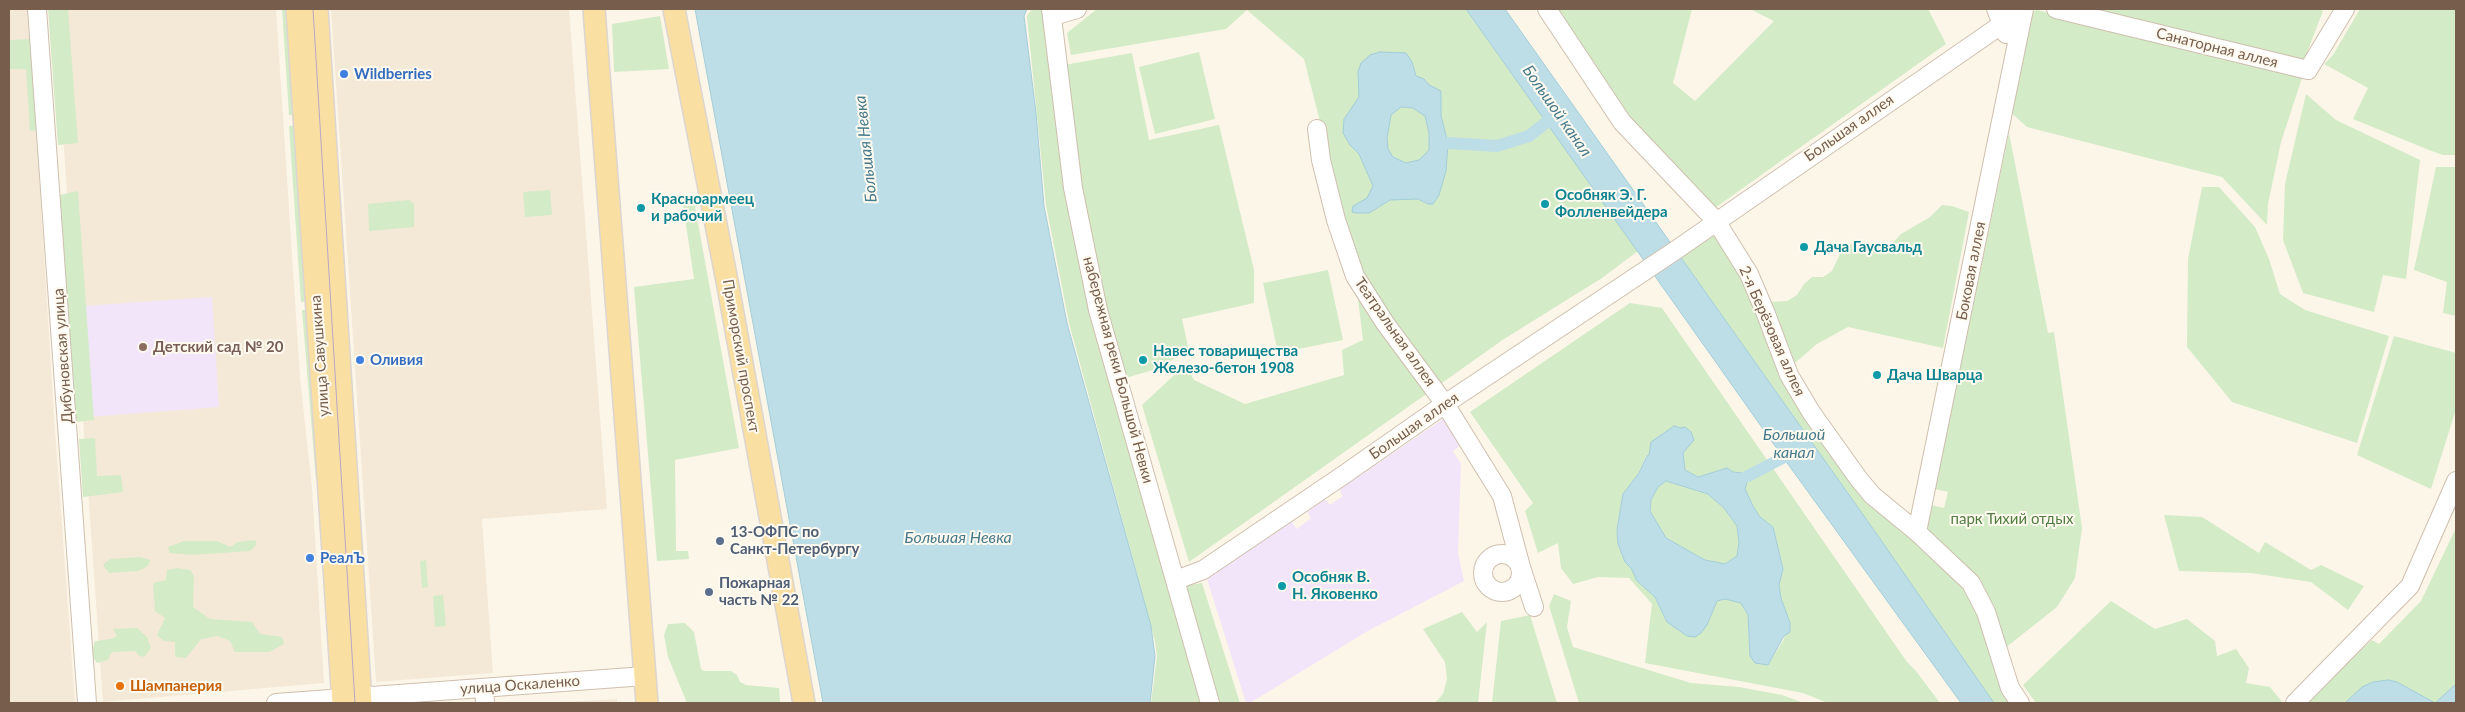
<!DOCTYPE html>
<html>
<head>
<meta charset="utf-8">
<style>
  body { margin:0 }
  #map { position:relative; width:2465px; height:712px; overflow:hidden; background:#fcf6e9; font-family:Lato,sans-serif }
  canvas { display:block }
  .frame { position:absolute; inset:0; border:10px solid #775e4c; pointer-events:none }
</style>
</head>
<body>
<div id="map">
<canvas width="2465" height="712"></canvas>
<div class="frame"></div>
</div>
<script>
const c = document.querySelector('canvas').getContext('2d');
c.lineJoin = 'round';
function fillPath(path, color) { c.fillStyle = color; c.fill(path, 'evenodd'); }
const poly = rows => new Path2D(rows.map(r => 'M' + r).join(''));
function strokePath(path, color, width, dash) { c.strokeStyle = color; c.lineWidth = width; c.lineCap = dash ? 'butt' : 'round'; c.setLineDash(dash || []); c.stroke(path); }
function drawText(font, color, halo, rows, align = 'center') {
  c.font = font + ' Lato,sans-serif'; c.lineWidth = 4; c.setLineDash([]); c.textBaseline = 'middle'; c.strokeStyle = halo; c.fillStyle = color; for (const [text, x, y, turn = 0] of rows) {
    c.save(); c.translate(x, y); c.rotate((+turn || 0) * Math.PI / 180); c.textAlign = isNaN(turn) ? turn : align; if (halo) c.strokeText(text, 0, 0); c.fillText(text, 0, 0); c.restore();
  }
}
const residential = poly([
  [9,9,29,9,54,416,75,703,9,703],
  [54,9,276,9,300,377,312,488,324,683,103,702],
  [331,9,569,9,607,509,482,519,493,673,376,682],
  [617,699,617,703,545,703]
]);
const education = poly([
  [212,297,219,407,76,418,68,307],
  [1443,419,1461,445,1453,451,1461,464,1458,553,1464,581,1366,632,1250,703,1246,703,1207,579,1291,521,1297,529,1311,518,1307,512,1325,499,1330,505,1343,496,1339,490]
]);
const green = poly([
  [48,9,68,9,78,143,58,145],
  [282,9,291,9,298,115,289,115],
  [1032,9,1044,9,1065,190,1090,311,1203,703,1151,703,1157,656,1155,641,1069,323,1046,205,1027,16],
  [1097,9,1466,9,1638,251,1602,278,1504,339,1189,562,1142,405,1185,365,1194,380,1245,404,1344,375,1342,350,1363,340,1351,242,1304,59,1247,10,1226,29,1071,55,1067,33],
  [1557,9,1692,9,1673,83,1695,101,1774,21,1750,9,1928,9,1946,44,1712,210,1626,115],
  [2089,9,2319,9,2323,11,2303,63],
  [2360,9,2456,9,2456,155,2443,155,2429,150,2353,119,2368,88,2324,64,2333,55],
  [2037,10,2303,75,2281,142,2268,204,2267,225,2222,177,2027,127,2009,111,2029,14],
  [660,16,669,69,614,72,612,24],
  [31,39,37,130,30,131,26,69,9,69,9,40],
  [1199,52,1215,119,1155,134,1139,67],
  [1132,53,1149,140,1219,125,1254,270,1254,303,1182,319,1189,351,1153,370,1122,379,1082,203,1064,65],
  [2306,94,2336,120,2420,160,2406,279,2383,275,2374,312,2303,293,2283,240,2285,184],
  [299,125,311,301,301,302,289,126],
  [2009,133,2048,333,2054,332,2082,528,2075,578,2057,607,2004,649,1992,610,1924,530,1931,505,1944,508,1948,492,1935,489],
  [2436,167,2456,167,2456,316,2443,313,2447,282,2414,270],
  [2202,187,2219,187,2255,227,2269,259,2280,294,2305,310,2389,336,2357,443,2232,402,2187,347,2188,259],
  [550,190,552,215,525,217,523,192],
  [78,191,94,420,76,422,60,195],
  [409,200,414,204,414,227,369,231,368,204],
  [694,201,739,448,675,460,676,551,688,551,689,559,657,561,634,287,694,279,683,204],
  [1942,205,1952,206,1969,212,1943,348,1848,327,1817,344,1782,374,1802,414,1967,587,1980,615,2011,703,1994,703,1876,533,1680,256,1711,232,1742,276,1768,302,1787,301,1797,295,1804,284,1812,277,1823,277,1832,271,1840,254,1852,243,1860,249,1869,242,1883,253,1901,234,1930,217],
  [1328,270,1343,340,1278,353,1263,283],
  [1630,303,1662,308,1907,662,1916,671,1940,703,1828,703,1803,693,1645,663,1652,604,1629,578,1598,577,1573,584,1561,568,1558,543,1538,553,1525,511,1533,503,1470,412],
  [1683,453,1685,470,1698,477,1727,468,1733,472,1742,473,1745,489,1753,506,1760,517,1773,527,1783,569,1779,585,1781,598,1790,623,1783,641,1768,665,1750,656,1748,615,1741,603,1725,599,1717,601,1707,625,1687,636,1667,622,1655,597,1637,581,1631,568,1625,562,1618,545,1617,530,1623,494,1639,473,1646,456],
  [302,310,311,310,323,480,316,480],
  [2394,336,2456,353,2456,409,2431,489,2357,455],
  [95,438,97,476,121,475,123,492,83,497,79,439],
  [1666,481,1708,494,1724,508,1737,526,1739,542,1737,556,1725,564,1705,560,1666,538,1650,511,1651,500,1658,487],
  [2164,515,2202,517,2259,553,2265,542,2311,570,2321,565,2364,586,2348,610,2311,582,2251,573,2179,571],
  [2456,528,2456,684,2435,703,2305,703,2372,640,2379,644,2421,601],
  [255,540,257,544,250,551,193,555,170,553,168,547,184,541,217,541,230,547,238,542],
  [140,557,150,560,148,566,138,571,109,573,103,565,110,559],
  [426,560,428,587,422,588,420,561],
  [177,568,190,570,194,576,193,607,210,619,252,622,260,634,282,637,284,644,269,652,235,652,230,641,218,636,201,639,186,658,175,657,175,642,164,641,157,635,165,618,155,611,153,583,166,580,167,570],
  [1202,583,1240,703,1219,703,1183,586],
  [1554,594,1571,601,1567,627,1573,647,1691,683,1739,687,1782,695,1804,703,1579,703,1549,606],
  [443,595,446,626,435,627,433,596],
  [2111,601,2155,629,2187,619,2215,641,2217,656,2236,649,2249,668,2246,683,2270,687,2283,703,2036,703,2023,685],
  [1462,612,1477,632,1487,622,1478,703,1435,703,1443,694,1447,679,1445,662,1423,629],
  [1530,615,1557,703,1492,703,1501,621],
  [685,623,694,632,701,669,704,671,731,671,737,675,740,682,746,685,779,688,780,703,687,703,668,657,664,635,668,624],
  [137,628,147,637,151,648,144,657,138,655,136,651,112,652,108,660,97,663,91,654,95,641,111,639,117,636,113,629]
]);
const water = poly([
  [695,9,1027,9,1024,16,1036,113,1044,206,1067,323,1151,626,1155,656,1150,703,823,703,695,9],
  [1466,9,1505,9,1876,533,1994,703,1961,703,1785,460,1466,9],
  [1380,52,1406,53,1412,62,1416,76,1424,79,1429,85,1441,91,1441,116,1448,143,1446,171,1439,195,1433,204,1428,204,1418,199,1390,200,1369,213,1356,213,1352,212,1353,206,1367,198,1373,186,1359,154,1350,145,1343,133,1344,119,1359,97,1358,72,1361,63,1370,55,1380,52],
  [1401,107,1413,108,1425,116,1429,133,1429,150,1419,160,1406,163,1393,157,1388,149,1387,138,1391,115,1401,107],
  [1674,426,1681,428,1685,427,1691,432,1694,440,1683,453,1685,470,1698,477,1727,468,1733,472,1742,473,1748,479,1745,489,1753,506,1760,517,1773,527,1783,569,1779,585,1781,598,1790,623,1790,632,1784,636,1768,665,1755,663,1750,656,1748,615,1741,603,1725,599,1717,601,1707,625,1701,633,1695,637,1687,636,1667,622,1655,597,1637,581,1631,568,1625,562,1618,544,1617,530,1623,494,1639,473,1647,456,1649,455,1651,442,1674,426],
  [1666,481,1708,494,1724,508,1737,526,1739,542,1737,556,1725,564,1705,560,1666,538,1650,511,1651,500,1658,487,1666,481],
  [2388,680,2397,682,2435,703,2456,684,2456,703,2345,703,2362,687,2373,682,2388,680]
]);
const canal = poly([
  [1448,143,1497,146,1529,136,1558,113],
  [1746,477,1798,450]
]);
const minor = poly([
  [37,9,87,703],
  [1051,9,1073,188,1098,310,1210,703],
  [1547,9,1622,122,1716,221,1749,274,1766,314,1789,375,1811,412,1858,478,1872,495,1917,532,1971,583,1986,612,2010,688,2020,703],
  [1996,9,2006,34],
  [2056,9,2308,70,2345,9],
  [1053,16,1077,9],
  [1317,129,1321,160,1336,220,1355,276,1385,323,1445,404,1502,496,1521,567,1534,607],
  [1917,532,2024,9],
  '1483 573a19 19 0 1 1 38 0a19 19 0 1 1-38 0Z',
  [1176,580,1203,570,1342,476,1445,404,1676,250,2024,9],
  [484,688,485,703],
  [276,703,645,676],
  [2295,703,2410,586,2456,481]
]);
const major = poly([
  [297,9,343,703],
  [317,9,361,703],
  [594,9,647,703],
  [674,9,727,281,804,703]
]);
const tram = poly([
  [313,9,355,703]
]);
const markers = [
  [344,74,5,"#3f7fe0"],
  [1545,204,5,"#0f9aa8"],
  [641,208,5,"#0f9aa8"],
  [1804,247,5,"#0f9aa8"],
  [143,347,5,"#8d6e63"],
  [360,360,5,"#3f7fe0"],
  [1143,360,5,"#0f9aa8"],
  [1877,375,5,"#0f9aa8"],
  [720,541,5,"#5c6f8a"],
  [310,558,5,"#3f7fe0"],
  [1282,586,5,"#0f9aa8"],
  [709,592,5,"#5c6f8a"],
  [120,686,5,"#e8710a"]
];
const streetNames = [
  ["Санаторная аллея",2217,48,14],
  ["Большая аллея",1849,128,-35],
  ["Боковая аллея",1971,271,-79],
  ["2-я Берёзовая аллея",1772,331,66],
  ["Театральная аллея",1395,332,55],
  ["Дибуновская улица",63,356,-94],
  ["улица Савушкина",320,356,-94],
  ["Приморский проспект",741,356,80],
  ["набережная реки Большой Невки",1118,370,75],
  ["Большая аллея",1414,426,-35],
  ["улица Оскаленко",520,685,-4]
];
const shopNames = [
  ["Wildberries",354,74],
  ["Оливия",370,360],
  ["РеалЪ",320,558]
];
const cultureNames = [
  ["Особняк Э. Г.",1555,195],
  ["Фолленвейдера",1555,212],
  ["Красноармеец",651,199],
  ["и рабочий",651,216],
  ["Дача Гаусвальд",1814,247],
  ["Навес товарищества",1153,351],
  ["Железо-бетон 1908",1153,368],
  ["Дача Шварца",1887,375],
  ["Особняк В.",1292,577],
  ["Н. Яковенко",1292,594]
];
const educationNames = [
  ["Детский сад № 20",153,347]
];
const parkNames = [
  ["парк Тихий отдых",2012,519]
];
const serviceNames = [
  ["13-ОФПС по",730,532],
  ["Санкт-Петербургу",730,549],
  ["Пожарная",719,583],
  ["часть № 22",719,600]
];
const foodNames = [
  ["Шампанерия",130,686]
];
const waterNames = [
  ["Большой канал",1557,111,55],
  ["Большая Невка",866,149,-96],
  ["Большой",1794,435],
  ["канал",1794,453],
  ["Большая Невка",958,538]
];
fillPath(residential, '#f4e9d7');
fillPath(education, '#f3e5f9');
fillPath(green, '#d3ebc7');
fillPath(water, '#bddee7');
strokePath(water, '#a3cdd9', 1);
strokePath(canal, '#bddee7', 12);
strokePath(minor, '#cfbfae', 20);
strokePath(major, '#dcd5d0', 24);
strokePath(minor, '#fff', 18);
strokePath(major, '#fadfa2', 21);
strokePath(tram, '#baa6c7', 1);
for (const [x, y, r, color] of markers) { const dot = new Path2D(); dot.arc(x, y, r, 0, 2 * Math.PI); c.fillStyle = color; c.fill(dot); strokePath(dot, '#fffaf0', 2); }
drawText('15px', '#775e4c', '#fffaf0', streetNames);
drawText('bold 15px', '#366cbe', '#fffaf0', shopNames, 'left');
drawText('bold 15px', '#0d838f', '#fffaf0', cultureNames, 'left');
drawText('bold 15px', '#785e54', '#fffaf0', educationNames, 'left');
drawText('15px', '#517d43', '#fffaf0', parkNames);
drawText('bold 15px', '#4e5e75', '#fffaf0', serviceNames, 'left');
drawText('bold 15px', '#c56008', '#fffaf0', foodNames, 'left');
drawText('italic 16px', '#467a8b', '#fffaf0', waterNames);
</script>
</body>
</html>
